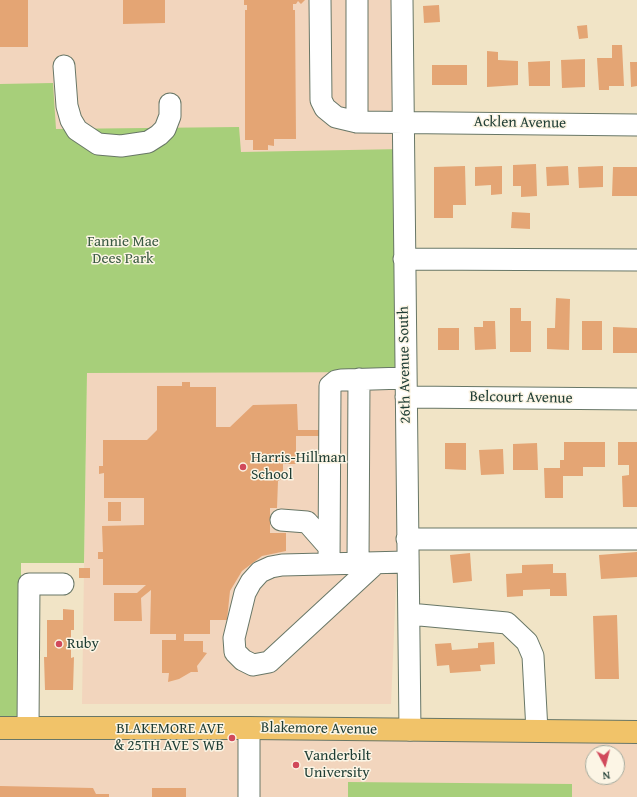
<!DOCTYPE html>
<html>
<head>
<meta charset="utf-8">
<style>
  body { margin:0 }
  #map { position:relative; width:637px; height:797px; overflow:hidden; background:#f1e4c6; font-family:"Gentium Book Plus",serif }
  canvas { display:block }
  .north { position:absolute; left:585px; top:745px; width:40px; height:40px; box-sizing:border-box; background:#fcf5e5; border:1px solid #a4ab9e; border-radius:50%; rotate:173deg; font-size:11px; font-weight:700; line-height:16px; text-align:center; color:#1f3d34 }
  .north::after { content:''; display:block; margin:auto; width:14px; height:18px; background:#d1495b; clip-path:polygon(50% 0,100% 100%,50% 72%,0 100%) }
</style>
</head>
<body>
<div id="map">
<canvas width="637" height="797"></canvas>
<div class="north">N</div>
</div>
<script>
const c = document.querySelector('canvas').getContext('2d');
c.lineJoin = 'round';
function fillPath(path, color) { c.fillStyle = color; c.fill(path, 'evenodd'); }
const poly = rows => new Path2D(rows.map(r => 'M' + r).join(''));
function strokePath(path, color, width, dash) { c.strokeStyle = color; c.lineWidth = width; c.lineCap = dash ? 'butt' : 'round'; c.setLineDash(dash || []); c.stroke(path); }
function drawText(font, color, halo, rows, align = 'center') {
  c.font = font + ' "Gentium Book Plus",serif'; c.lineWidth = 3; c.setLineDash([]); c.textBaseline = 'middle'; c.strokeStyle = halo; c.fillStyle = color; for (const [text, x, y, turn = 0] of rows) {
    c.save(); c.translate(x, y); c.rotate((+turn || 0) * Math.PI / 180); c.textAlign = isNaN(turn) ? turn : align; if (halo) c.strokeText(text, 0, 0); c.fillText(text, 0, 0); c.restore();
  }
}
const built = poly([
  [0,0,402,0,403,192,0,200],
  [87,372,405,372,391,704,82,704],
  [0,728,637,733,637,797,0,797],
  [593,753,617,753,617,777,593,777]
]);
const green = poly([
  [53,83,56,129,239,127,241,152,403,149,405,372,87,373,84,563,21,563,21,728,0,728,0,84],
  [348,782,572,784,572,797,348,797]
]);
const building = poly([
  [0,0,28,0,28,47,0,47],
  [123,0,165,0,165,23,123,24],
  [244,0,305,0,301,4,298,1,296,4,293,4,293,10,295,10,296,139,274,139,274,146,268,145,268,150,253,150,253,140,245,140,245,10,247,10,247,5,244,5],
  [439,5,440,22,424,23,423,6],
  [587,25,588,38,579,39,577,26],
  [612,45,622,45,624,86,609,86,609,90,599,90,597,58,612,58],
  [487,51,498,52,498,60,518,61,518,85,487,87],
  [585,59,585,87,562,88,561,60],
  [550,61,550,86,529,86,528,62],
  [630,62,637,62,637,86,631,87],
  [432,65,467,65,467,85,432,85],
  [536,164,537,196,521,197,521,186,513,186,513,165],
  [465,166,466,205,453,205,453,218,434,218,434,167],
  [502,166,502,194,491,195,491,185,475,186,475,167],
  [568,166,569,185,547,186,546,167],
  [603,166,603,187,579,188,578,167],
  [613,167,637,167,637,196,612,196],
  [512,212,530,213,530,229,511,228],
  [556,298,570,299,569,350,547,349,547,328,555,328],
  [510,308,521,308,521,321,531,321,531,352,510,352],
  [483,321,495,321,496,349,475,350,474,327,483,327],
  [582,321,602,321,602,350,582,350],
  [613,327,637,328,637,353,613,353],
  [438,328,459,328,459,350,438,350],
  [182,382,190,382,190,387,216,387,216,427,230,427,253,405,297,404,298,430,320,430,320,436,296,436,296,464,283,464,283,478,278,481,277,508,270,508,270,533,286,533,286,551,262,556,242,571,230,591,227,620,210,620,210,634,184,634,184,641,203,641,203,652,207,653,197,666,198,672,191,672,179,679,168,682,169,673,162,673,162,640,176,640,176,634,150,634,151,590,141,598,142,621,114,621,114,593,137,593,146,585,103,585,103,559,98,559,98,552,103,552,102,526,144,525,144,498,104,498,104,473,99,474,99,466,103,466,103,440,147,440,157,430,157,386,182,386],
  [564,442,605,442,605,467,583,467,583,476,563,476,563,498,545,498,544,468,560,468,560,460,564,460],
  [618,442,637,442,637,507,623,507,622,476,629,475,629,465,618,465],
  [445,443,466,443,466,470,445,469],
  [537,443,538,470,513,470,513,444],
  [503,449,504,474,481,475,479,450],
  [108,502,121,502,121,521,108,521],
  [637,552,637,577,601,579,599,555],
  [470,553,472,581,453,583,450,555],
  [553,564,553,573,566,573,567,596,550,596,550,589,523,590,523,596,507,597,506,574,522,573,522,565],
  [79,568,90,568,90,578,79,578],
  [63,609,74,610,74,630,71,630,71,658,74,657,73,690,45,690,44,657,47,657,47,620,63,620],
  [617,615,619,679,595,679,593,616],
  [494,642,495,664,480,665,481,671,450,673,449,665,437,666,435,644,451,643,452,650,478,648,478,643],
  [0,786,93,788,96,794,109,794,109,797,0,797],
  [152,788,186,788,186,797,152,797]
]);
const minor = poly([
  [320,0,321,100,325,108,336,117,357,122,637,125],
  [357,0,357,122],
  [402,0,410,730],
  [64,66,67,106,71,120,77,130,98,144,121,146,148,142,159,135,165,129,170,116,170,104],
  [404,259,637,260],
  [406,397,637,399],
  [281,520,307,522,329,547],
  [407,539,637,539],
  [329,563,330,386,336,381,341,380,405,378],
  [358,564,359,379],
  [375,564,269,662,253,665,243,660,235,652,234,638,245,593,251,582,260,572,271,567,282,565,407,562],
  [409,614,507,623,527,642,533,656,537,731],
  [28,728,29,584,63,584],
  [249,728,249,797]
]);
const major = poly([
  [0,728,249,728,637,732]
]);
const markers = [
  [243,467,4,"#d1495b"],
  [59,644,4,"#d1495b"],
  [232,738,4,"#d1495b"],
  [296,765,4,"#d1495b"]
];
const streetNames = [
  ["Acklen Avenue",520,123,1],
  ["26th Avenue South",405,365,-91],
  ["Belcourt Avenue",521,398,1],
  ["Blakemore Avenue",319,729,1]
];
const parkNames = [
  ["Fannie Mae",123,242],
  ["Dees Park",123,259]
];
const poiNames = [
  ["Harris-Hillman",251,458],
  ["School",251,475],
  ["Ruby",67,644],
  ["BLAKEMORE AVE",224,729,"right"],
  ["& 25TH AVE S WB",224,746,"right"],
  ["Vanderbilt",304,756],
  ["University",304,773]
];
fillPath(built, '#f2d5bd');
fillPath(green, '#a7cf7a');
fillPath(building, '#e4a574');
strokePath(minor, '#687767', 23);
strokePath(major, '#687767', 24);
strokePath(minor, '#fff', 21);
strokePath(major, '#f1c369', 22);
for (const [x, y, r, color] of markers) { const dot = new Path2D(); dot.arc(x, y, r, 0, 2 * Math.PI); c.fillStyle = color; c.fill(dot); strokePath(dot, '#fcf5e5', 1.5); }
drawText('15px', '#1f3d34', '#fcf5e5', streetNames);
drawText('15px', '#3a5a42', '#fcf5e5', parkNames);
drawText('15px', '#1f3d34', '#fcf5e5', poiNames, 'left');
</script>
</body>
</html>
